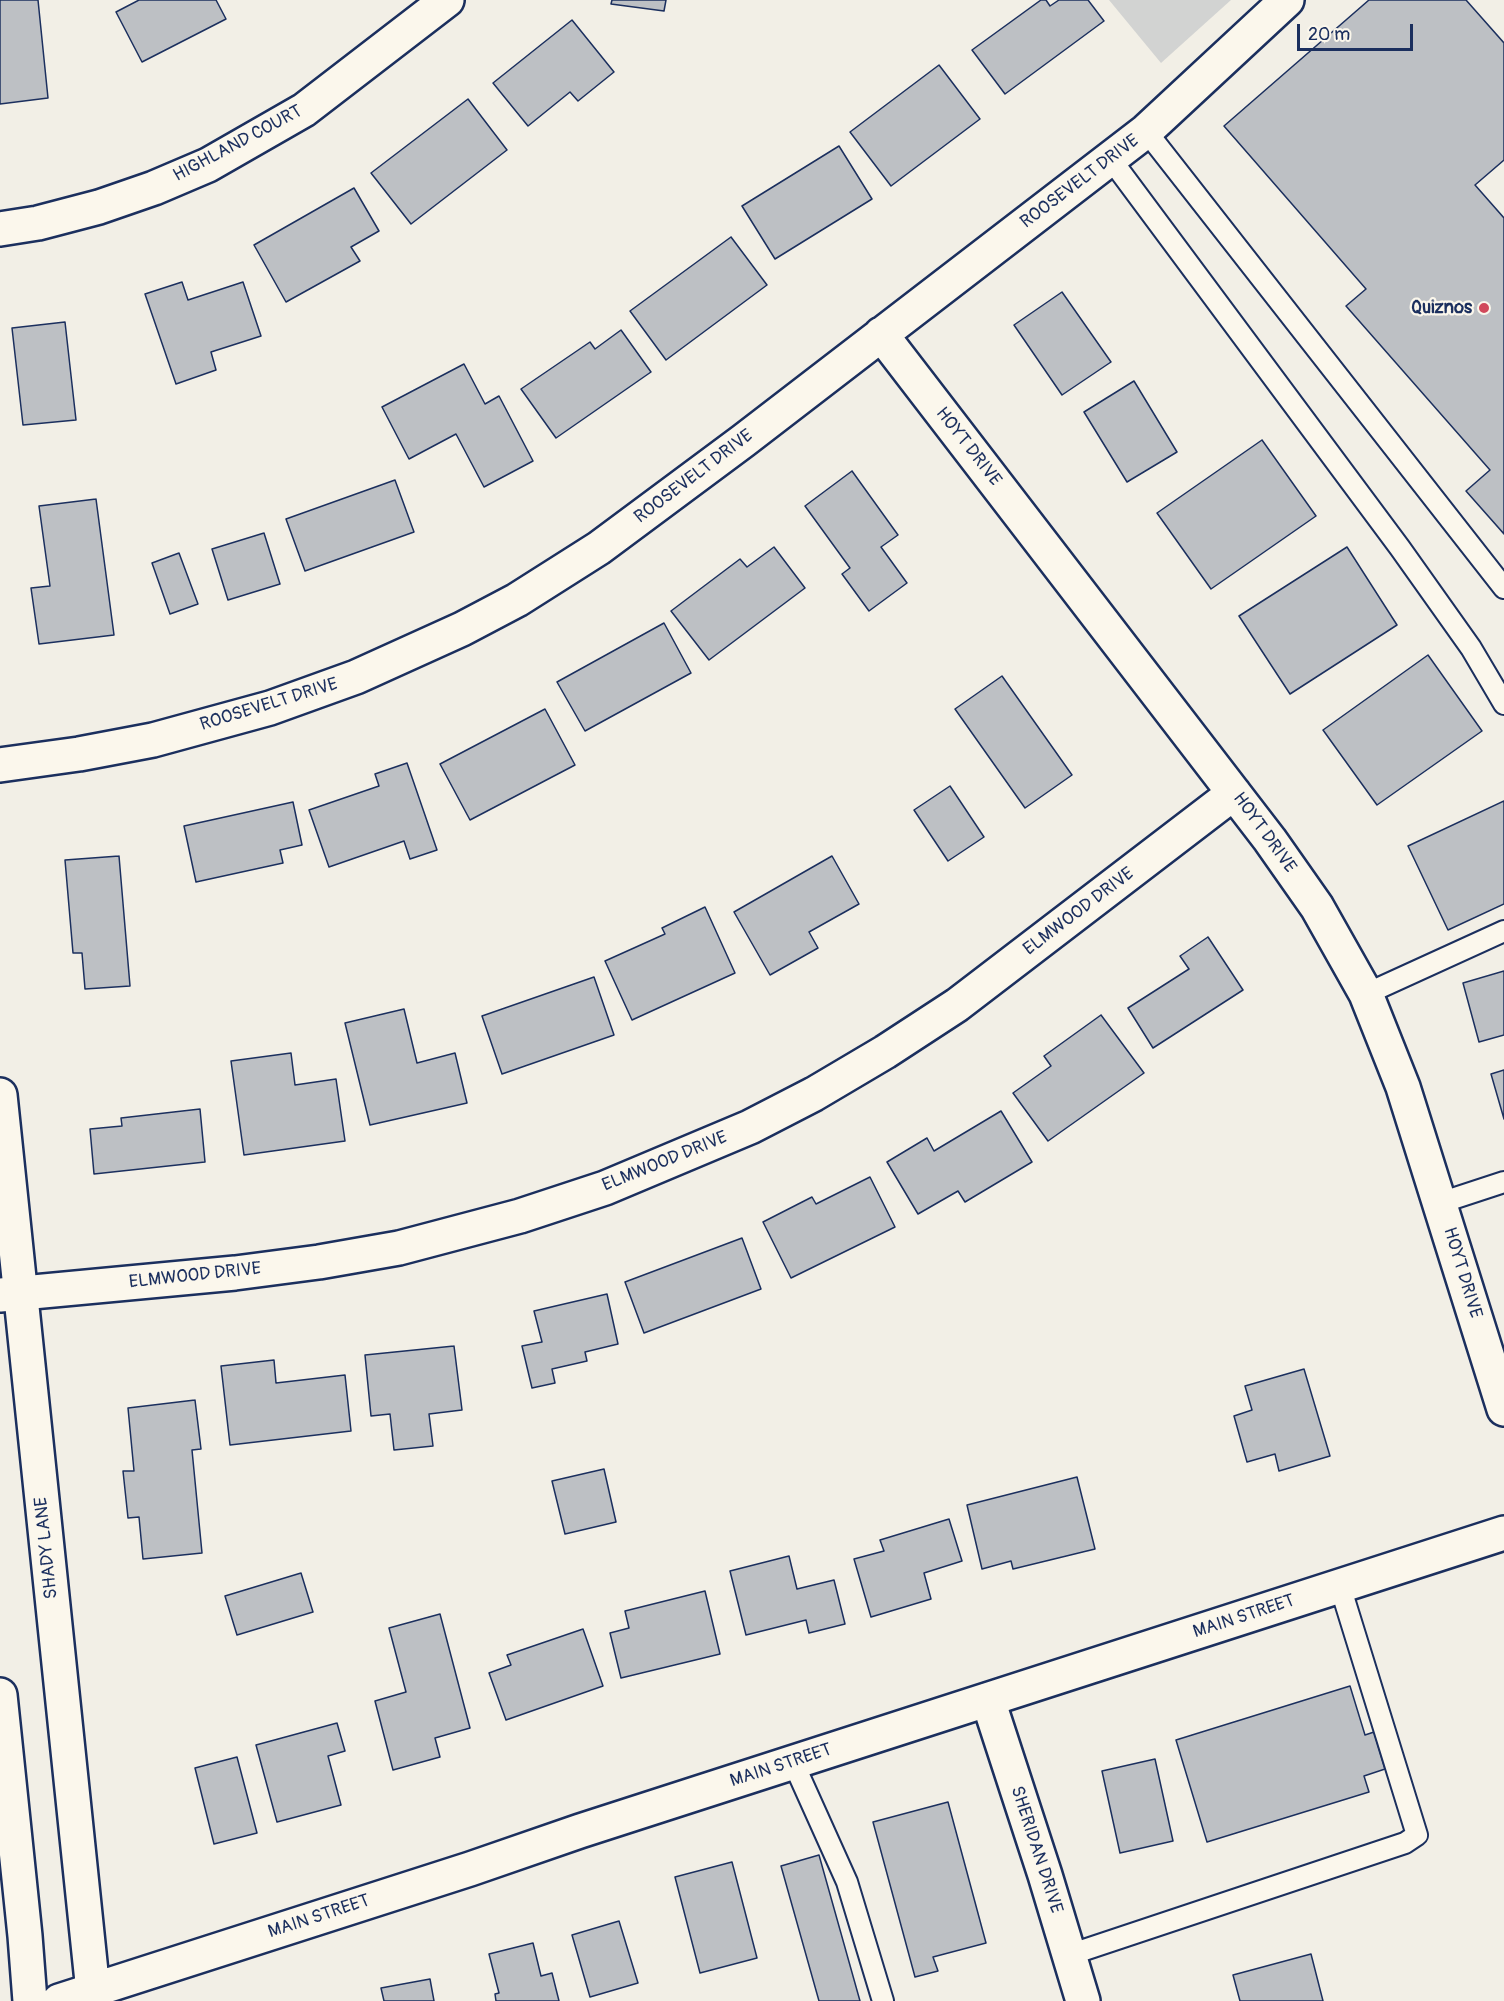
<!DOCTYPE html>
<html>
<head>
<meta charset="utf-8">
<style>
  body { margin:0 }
  #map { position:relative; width:1504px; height:2001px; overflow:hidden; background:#f2efe6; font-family:Pangolin,sans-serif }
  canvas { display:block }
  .scale { position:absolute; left:1297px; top:24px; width:116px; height:27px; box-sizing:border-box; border:3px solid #1b2f5e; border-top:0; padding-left:8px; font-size:18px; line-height:21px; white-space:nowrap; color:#1b2f5e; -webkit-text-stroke:4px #fbf7ec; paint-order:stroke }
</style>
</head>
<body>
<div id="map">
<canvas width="1504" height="2001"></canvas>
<div class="scale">20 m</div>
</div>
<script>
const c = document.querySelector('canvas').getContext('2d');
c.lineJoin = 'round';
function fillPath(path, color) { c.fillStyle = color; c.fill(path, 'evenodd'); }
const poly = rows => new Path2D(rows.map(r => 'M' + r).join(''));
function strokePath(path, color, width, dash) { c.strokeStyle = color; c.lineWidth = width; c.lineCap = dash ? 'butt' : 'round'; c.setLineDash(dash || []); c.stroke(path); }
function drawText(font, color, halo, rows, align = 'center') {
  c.font = font + ' Pangolin,sans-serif'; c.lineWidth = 4.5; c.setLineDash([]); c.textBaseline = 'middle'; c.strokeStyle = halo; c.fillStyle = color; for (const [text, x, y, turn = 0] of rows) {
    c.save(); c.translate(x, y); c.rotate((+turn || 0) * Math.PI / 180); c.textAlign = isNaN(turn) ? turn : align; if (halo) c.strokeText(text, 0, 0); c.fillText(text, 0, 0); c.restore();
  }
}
const green = poly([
  [1109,0,1231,0,1161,63]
]);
const building = poly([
  [0,0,38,0,48,98,0,104,0,0],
  [139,0,216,0,226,19,142,62,116,12,139,0],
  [612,0,666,0,664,11,611,4,612,0],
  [1041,0,1046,0,1050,6,1059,0,1088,0,1104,21,1005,94,972,50,1041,0],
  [1369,0,1466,0,1504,43,1504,160,1475,185,1504,218,1504,534,1466,491,1490,470,1346,306,1366,289,1224,126,1369,0],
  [572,20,614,72,578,101,570,92,528,126,493,83,572,20],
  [939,65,980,119,891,186,850,132,939,65],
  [468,99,507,150,411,224,371,173,468,99],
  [839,146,872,199,775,259,742,206,839,146],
  [354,188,379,231,351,247,360,261,286,302,254,245,354,188],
  [731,237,767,285,666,360,630,311,731,237],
  [182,282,188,300,243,282,261,336,211,352,216,370,176,384,145,294,182,282],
  [1062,292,1111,362,1062,395,1014,325,1062,292],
  [65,322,76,420,23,425,12,328,65,322],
  [621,330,651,372,556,438,521,389,590,342,595,349,621,330],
  [464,364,485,404,499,396,533,461,484,487,456,434,409,459,382,407,464,364],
  [1134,381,1177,452,1127,482,1084,412,1134,381],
  [1262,440,1316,516,1211,589,1157,513,1262,440],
  [852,471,898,535,881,547,907,583,869,611,842,574,850,568,805,506,852,471],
  [395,480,414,532,305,571,286,519,395,480],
  [96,499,114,635,39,644,31,588,50,586,39,506,96,499],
  [264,533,280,584,228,600,212,549,264,533],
  [774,547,805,588,709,660,671,611,740,559,747,567,774,547],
  [1347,547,1397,625,1290,694,1239,616,1347,547],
  [179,553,198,604,170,614,152,563,179,553],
  [664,623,691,673,585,731,557,682,664,623],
  [1428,655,1482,731,1377,805,1323,730,1428,655],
  [1002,676,1072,775,1025,808,955,709,1002,676],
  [545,709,575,765,470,820,440,764,545,709],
  [407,763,437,850,410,859,404,841,329,867,309,810,379,786,375,774,407,763],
  [950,786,984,837,948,861,914,810,950,786],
  [1504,801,1504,904,1448,930,1408,846,1504,801],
  [293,802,302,845,280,850,283,863,196,882,184,826,293,802],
  [119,856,130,986,85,989,82,953,73,953,65,860,119,856],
  [832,856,859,904,809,932,818,948,770,975,734,912,832,856],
  [705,907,735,973,632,1020,605,961,665,934,662,928,705,907],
  [1208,937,1243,990,1153,1048,1128,1008,1189,969,1180,956,1208,937],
  [1504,971,1504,1035,1479,1042,1463,983,1504,971],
  [594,977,614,1035,502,1074,482,1016,594,977],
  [404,1009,417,1063,455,1053,467,1103,370,1125,345,1023,404,1009],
  [1101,1015,1144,1073,1048,1141,1013,1093,1051,1066,1044,1056,1101,1015],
  [291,1053,295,1085,336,1079,345,1141,244,1155,231,1061,291,1053],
  [1504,1070,1504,1119,1491,1074,1504,1070],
  [200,1109,205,1162,94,1174,90,1129,122,1126,121,1118,200,1109],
  [1001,1111,1032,1162,965,1202,958,1191,918,1214,887,1162,927,1138,934,1151,1001,1111],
  [870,1177,895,1227,791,1278,763,1222,812,1197,816,1204,870,1177],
  [742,1238,761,1289,644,1333,625,1282,742,1238],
  [607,1294,618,1344,585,1352,587,1361,552,1369,555,1383,532,1388,522,1346,542,1342,534,1311,607,1294],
  [454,1346,462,1410,429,1414,433,1446,394,1450,390,1414,371,1416,365,1355,454,1346],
  [274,1360,276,1383,345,1375,351,1431,230,1445,221,1366,274,1360],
  [1304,1369,1330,1456,1279,1471,1275,1454,1247,1462,1234,1416,1252,1410,1245,1386,1304,1369],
  [195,1400,201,1449,192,1450,202,1553,143,1559,139,1517,128,1518,123,1471,134,1471,128,1408,195,1400],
  [604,1469,616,1522,565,1534,552,1481,604,1469],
  [1077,1477,1095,1549,1013,1569,1011,1561,982,1569,967,1505,1077,1477],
  [949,1519,962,1561,924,1573,931,1599,871,1617,854,1559,884,1551,880,1540,949,1519],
  [789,1556,797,1589,834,1580,845,1624,809,1633,806,1620,746,1635,730,1571,789,1556],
  [301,1573,313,1612,237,1635,225,1596,301,1573],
  [705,1591,720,1654,621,1678,610,1633,629,1628,625,1611,705,1591],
  [440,1614,470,1728,435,1738,440,1757,393,1770,375,1701,406,1692,389,1628,440,1614],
  [583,1629,603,1686,506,1720,489,1673,511,1665,507,1655,583,1629],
  [1350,1686,1365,1735,1374,1732,1385,1769,1364,1776,1369,1792,1207,1842,1176,1740,1350,1686],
  [337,1723,345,1751,328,1756,341,1805,277,1822,256,1745,337,1723],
  [237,1757,257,1833,214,1844,195,1768,237,1757],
  [1155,1759,1173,1841,1120,1853,1102,1771,1155,1759],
  [948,1802,986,1943,933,1957,938,1971,915,1977,873,1822,948,1802],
  [819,1855,860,2001,819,2001,781,1866,819,1855],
  [732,1862,757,1958,700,1973,675,1877,732,1862],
  [619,1921,638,1983,590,1997,572,1935,619,1921],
  [533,1943,541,1976,552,1973,559,2001,496,2001,495,1994,499,1993,489,1954,533,1943],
  [1311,1954,1323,2001,1240,2001,1233,1975,1311,1954],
  [430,1979,434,2001,384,2001,381,1988,430,1979]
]);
const lane = poly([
  [1146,131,1504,588],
  [1110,158,1400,548,1471,648,1504,704],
  [1366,994,1504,931],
  [1440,1203,1504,1182],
  [793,1762,847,1882,883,2001],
  [1069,1955,1405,1843,1417,1835,1340,1586]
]);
const street = poly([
  [0,229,38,223,99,207,154,188,208,165,304,110,447,0],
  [881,334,1270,840,1317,907,1366,994,1403,1087,1504,1409],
  [0,765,79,754,153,740,270,708,356,677,462,629,517,600,599,548,743,441,1146,131,1287,0],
  [0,1295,235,1273,319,1262,399,1248,520,1216,605,1188,750,1127,814,1094,885,1052,957,1005,1234,793],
  [988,1700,1045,1875,1083,2001]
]);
const secondary = poly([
  [0,1095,94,2001],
  [0,1695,25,1936,30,2001],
  [59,2001,470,1869,580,1831,1504,1533]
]);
const markers = [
  [1484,308,6,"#d1495b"]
];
const streetNames = [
  ["HIGHLAND COURT",238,144,-28],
  ["ROOSEVELT DRIVE",1080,182,-37],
  ["HOYT DRIVE",968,447,52],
  ["ROOSEVELT DRIVE",694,477,-37],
  ["ROOSEVELT DRIVE",269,705,-17],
  ["HOYT DRIVE",1264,833,54],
  ["ELMWOOD DRIVE",1079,912,-37],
  ["ELMWOOD DRIVE",665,1162,-22],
  ["HOYT DRIVE",1462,1273,73],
  ["ELMWOOD DRIVE",195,1276,-6],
  ["SHADY LANE",47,1548,-96],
  ["MAIN STREET",1244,1617,-18],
  ["MAIN STREET",781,1766,-18],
  ["SHERIDAN DRIVE",1036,1850,72],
  ["MAIN STREET",319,1917,-18]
];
const poiNames = [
  ["Quiznos",1472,308]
];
fillPath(green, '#d2d3d2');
fillPath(building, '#bdc0c4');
strokePath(building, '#1b2f5e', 1.5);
strokePath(lane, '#1b2f5e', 24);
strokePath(street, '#1b2f5e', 38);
strokePath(secondary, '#1b2f5e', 38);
strokePath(lane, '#fbf7ec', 20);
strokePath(street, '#fbf7ec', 33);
strokePath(secondary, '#fbf7ec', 33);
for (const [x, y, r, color] of markers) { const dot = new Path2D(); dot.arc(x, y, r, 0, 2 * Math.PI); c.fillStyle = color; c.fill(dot); strokePath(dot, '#fbf7ec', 2); }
drawText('18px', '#1b2f5e', '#fbf7ec', streetNames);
drawText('bold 18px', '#1b2f5e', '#fbf7ec', poiNames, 'right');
</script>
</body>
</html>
